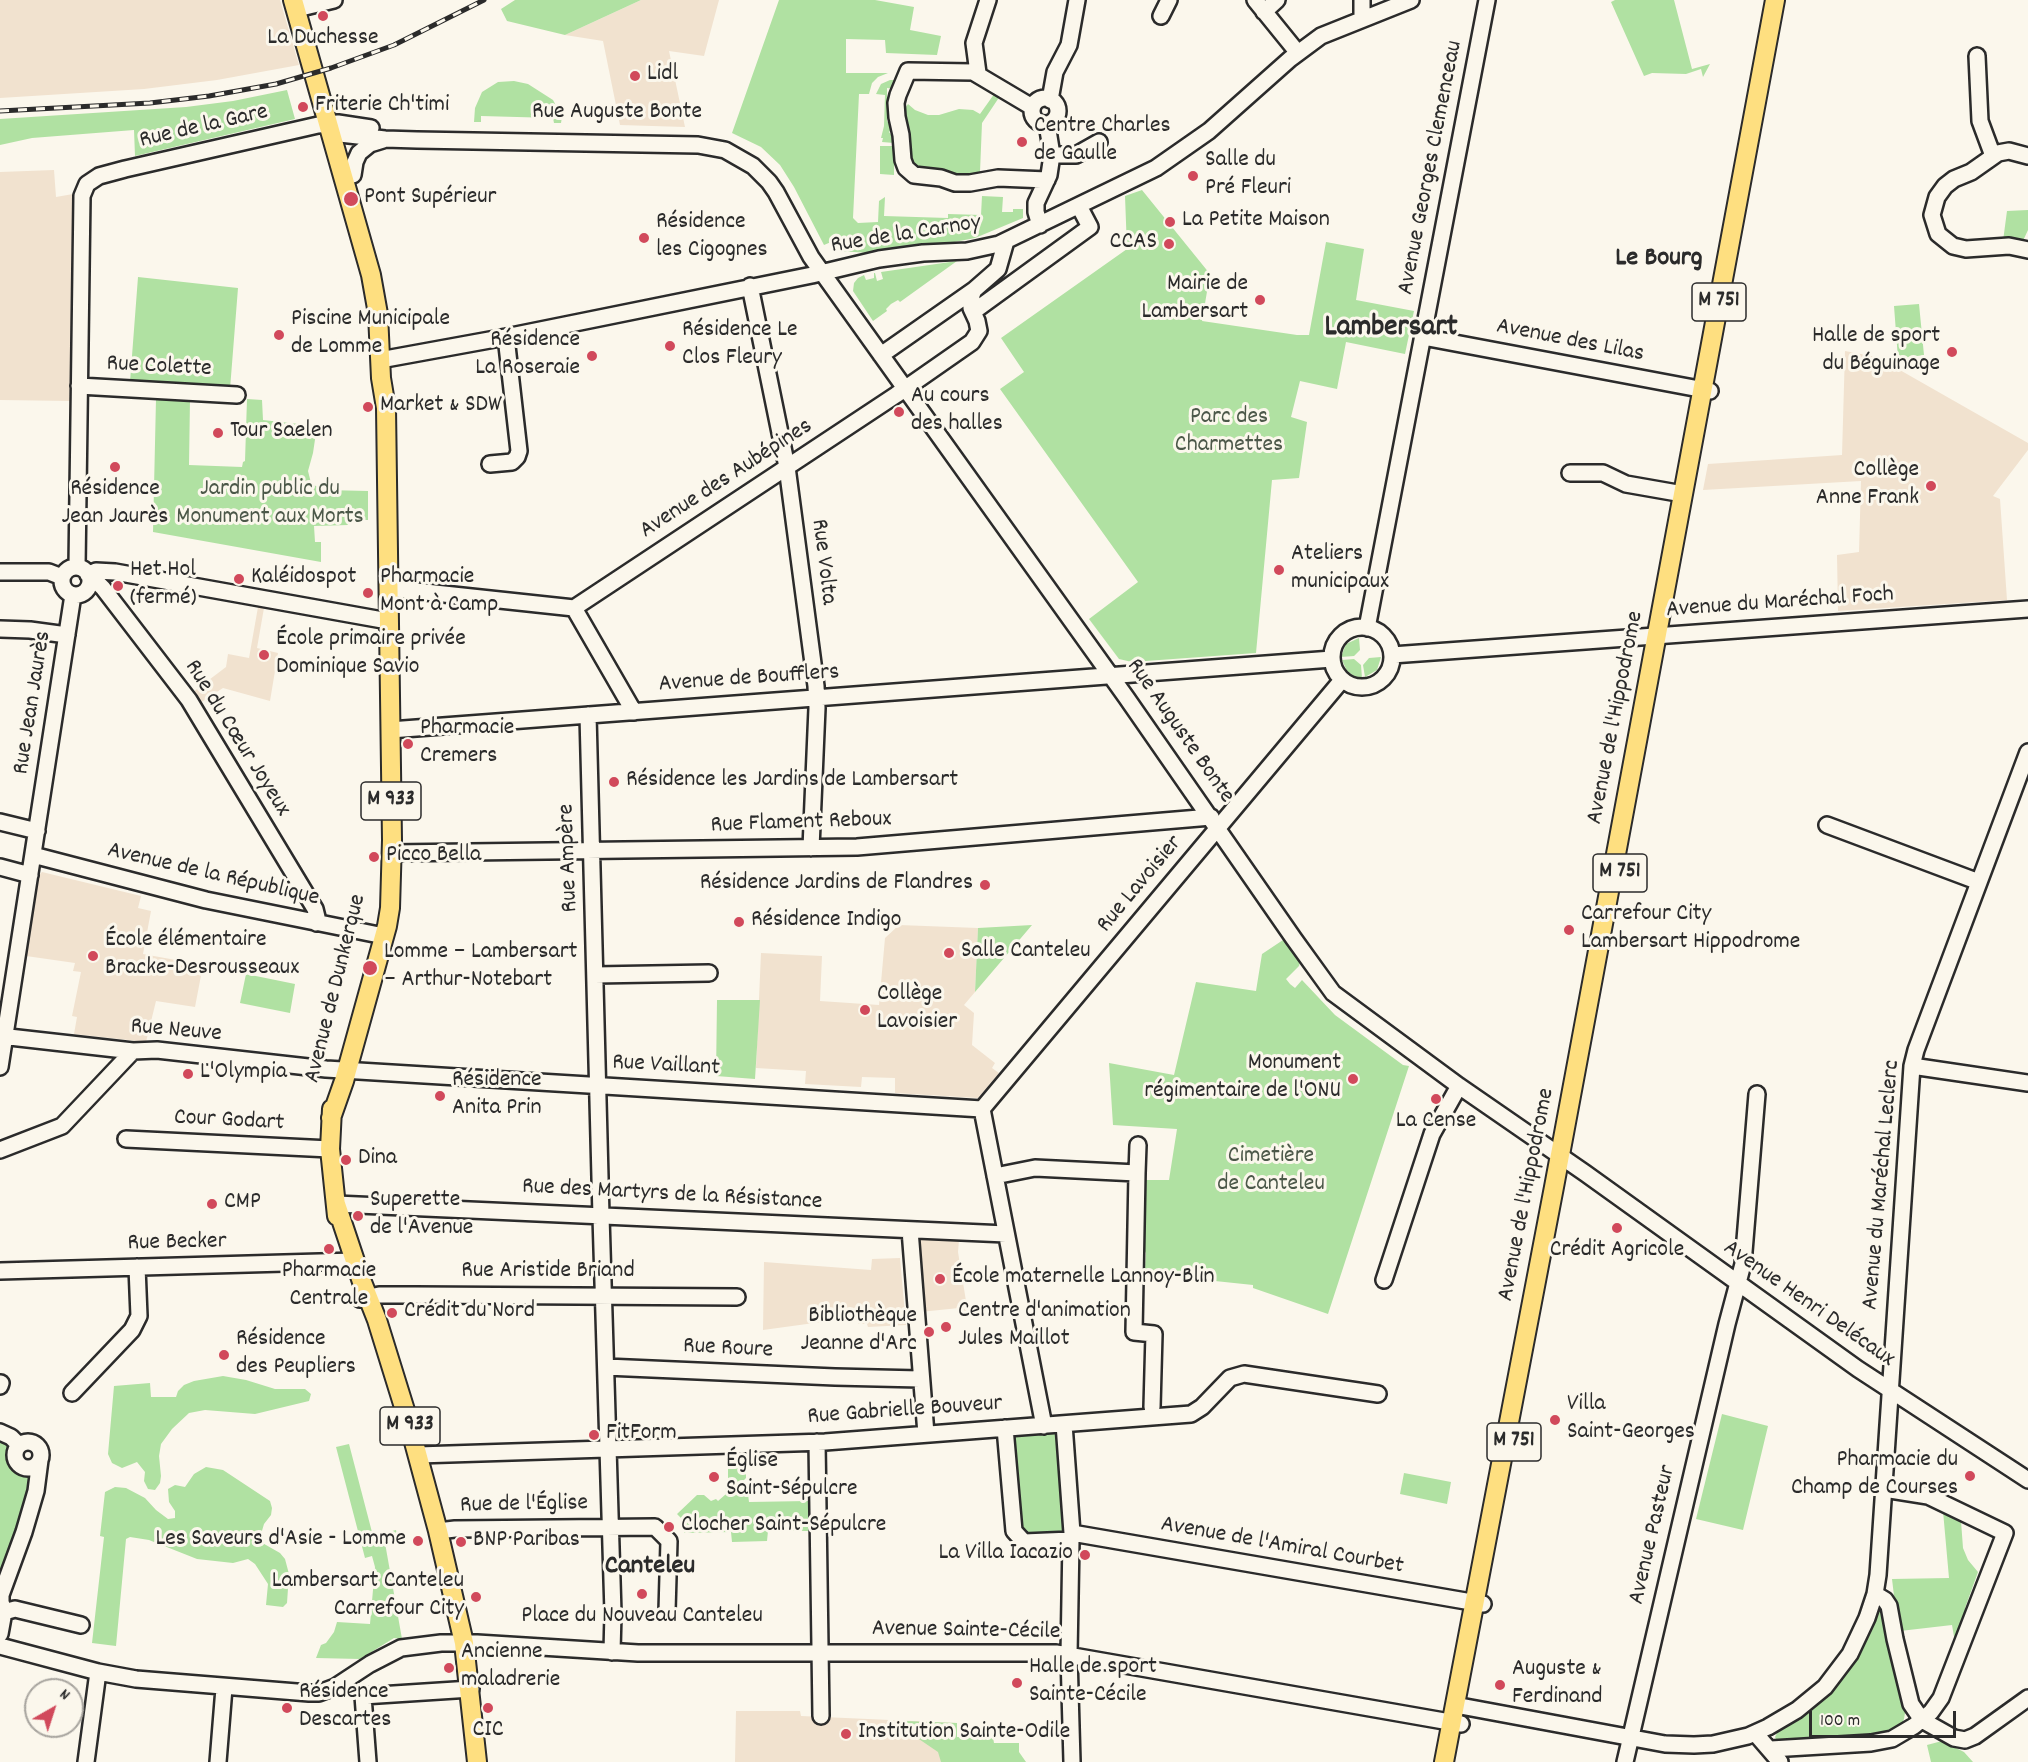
<!DOCTYPE html>
<html>
<head>
<meta charset="utf-8">
<style>
  body { margin:0 }
  #map { position:relative; width:2028px; height:1762px; overflow:hidden; background:#fbf7ec; font-family:Dekko,sans-serif }
  canvas { display:block }
  .north { position:absolute; left:24px; top:1678px; width:60px; height:60px; box-sizing:border-box; background:#fbf7ec; border:2px solid #a8a59f; border-radius:50%; rotate:39deg; font-size:16px; font-weight:700; line-height:24px; text-align:center; color:#2b2b2b }
  .north::after { content:''; display:block; margin:auto; width:21px; height:27px; background:#d1495b; clip-path:polygon(50% 0,100% 100%,50% 72%,0 100%) }
  .scale { position:absolute; left:1809px; top:1711px; width:147px; height:27px; box-sizing:border-box; border:3px solid #2b2b2b; border-top:0; padding-left:8px; font-size:18px; line-height:21px; white-space:nowrap; color:#2b2b2b; -webkit-text-stroke:4px #fbf7ec; paint-order:stroke }
</style>
</head>
<body>
<div id="map">
<canvas width="2028" height="1762"></canvas>
<div class="north">N</div>
<div class="scale">100 m</div>
</div>
<script>
const c = document.querySelector('canvas').getContext('2d');
c.lineJoin = 'round';
function fillPath(path, color) { c.fillStyle = color; c.fill(path, 'evenodd'); }
const poly = rows => new Path2D(rows.map(r => 'M' + r).join(''));
function strokePath(path, color, width, dash) { c.strokeStyle = color; c.lineWidth = width; c.lineCap = dash ? 'butt' : 'round'; c.setLineDash(dash || []); c.stroke(path); }
function drawText(font, color, halo, rows, align = 'center') {
  c.font = font + ' Dekko,sans-serif'; c.lineWidth = 6; c.setLineDash([]); c.textBaseline = 'middle'; c.strokeStyle = halo; c.fillStyle = color; for (const [text, x, y, turn = 0] of rows) {
    c.save(); c.translate(x, y); c.rotate((+turn || 0) * Math.PI / 180); c.textAlign = isNaN(turn) ? turn : align; if (halo) c.strokeText(text, 0, 0); c.fillText(text, 0, 0); c.restore();
  }
}
const built = poly([
  [0,0,280,0,299,65,217,80,144,89,0,98],
  [641,0,719,0,704,56,669,51,685,127,620,125,603,41,565,35],
  [54,170,56,197,73,194,71,401,0,400,0,172],
  [1845,351,1877,357,2028,443,2028,450,1993,496,2000,499,2007,600,1838,611,1837,555,1859,552,1861,481,1703,490,1708,464,1842,455],
  [258,607,264,608,257,648,278,653,270,701,223,688,200,703,193,692,226,667,228,654,249,658],
  [42,872,141,896,138,908,151,911,143,954,203,965,195,1007,156,1001,146,1042,74,1034,77,1017,72,1016,81,972,73,971,75,963,26,956,39,875],
  [899,925,978,928,975,992,964,1005,974,1013,972,1045,995,1063,992,1068,999,1073,978,1098,895,1093,895,1078,862,1077,861,1087,805,1084,806,1071,756,1068,761,953,822,956,820,1001,879,1005,885,938],
  [921,1238,959,1240,958,1252,965,1295,967,1307,971,1307,972,1316,960,1318,959,1308,920,1312,916,1245],
  [900,1258,906,1325,868,1327,867,1324,858,1324,858,1317,763,1330,764,1262,871,1270,872,1259],
  [736,1711,800,1711,801,1716,957,1723,957,1737,993,1738,994,1762,735,1762]
]);
const green = poly([
  [515,0,641,0,565,35,507,21,501,9],
  [779,0,875,0,914,7,910,30,941,36,937,55,886,53,885,40,846,39,846,73,888,73,878,77,872,83,869,94,859,94,853,218,858,223,878,222,879,201,885,197,884,216,948,218,948,214,981,215,982,196,1003,197,1002,212,1013,212,1013,209,1023,209,1023,218,975,238,939,245,912,247,869,253,839,251,837,246,831,242,824,245,794,187,780,165,761,147,732,133],
  [1615,0,1674,0,1692,69,1710,64,1703,77,1701,69,1686,74,1652,73,1644,76,1611,2],
  [890,80,897,80,897,89,887,88,887,121,893,128,889,132,896,141,894,143,882,142,883,138,881,138,884,126,885,95,876,94,881,84],
  [514,81,528,84,553,100,562,117,561,123,554,123,553,118,481,116,481,122,474,122,475,108,482,92,498,82],
  [287,90,295,119,135,156,134,130,32,138,0,145,0,119,186,107,233,101],
  [997,90,1002,93,982,123,980,172,987,176,975,179,913,169,899,116,908,104,915,110,928,115,939,115,959,109,973,110,980,114],
  [880,146,894,146,894,175,880,174],
  [1142,190,1210,274,1202,321,1297,335,1309,335,1326,242,1364,249,1356,300,1414,311,1405,354,1346,342,1337,389,1300,381,1291,417,1307,422,1299,478,1272,480,1256,653,1132,662,1119,659,1089,619,1138,582,1000,389,1024,372,1001,338,1127,249,1125,196],
  [2028,210,2028,230,2022,243,2003,241,2007,211],
  [957,261,900,302,898,300,891,304,886,309,887,311,873,321,853,291,854,283,858,278,864,275,866,280,874,278,874,273,875,273,877,281,883,279,881,272],
  [138,277,238,288,230,389,130,382],
  [1919,304,1924,355,1898,359,1894,306],
  [156,399,190,399,189,465,242,467,243,462,245,461,247,399,262,400,263,420,317,426,313,453,308,471,311,483,319,488,325,490,368,491,368,520,349,520,348,525,314,526,315,542,321,542,321,562,153,532],
  [1359,638,1360,650,1354,656,1341,657,1346,644],
  [1381,657,1377,670,1365,677,1363,665,1369,658],
  [1354,659,1361,665,1362,678,1354,676,1347,671,1342,660],
  [1032,925,1004,958,975,992,978,928],
  [1283,940,1300,962,1299,966,1286,979,1290,984,1295,988,1302,980,1335,1015,1403,1065,1409,1066,1328,1314,1253,1288,1253,1285,1158,1275,1141,1275,1141,1271,1145,1268,1146,1253,1143,1248,1142,1209,1146,1205,1146,1190,1142,1187,1143,1180,1169,1180,1177,1129,1113,1125,1109,1063,1174,1075,1196,982,1256,991,1262,954],
  [246,974,295,984,290,1013,240,1003],
  [717,1000,760,1000,755,1079,716,1076],
  [223,1376,246,1380,275,1389,305,1389,311,1394,309,1401,255,1414,205,1410,189,1413,172,1429,161,1444,159,1456,161,1476,160,1483,155,1490,148,1489,144,1481,145,1472,137,1462,122,1468,112,1463,108,1454,114,1386,150,1383,151,1397,176,1397,178,1391,184,1385,194,1381],
  [1722,1414,1768,1426,1743,1530,1696,1519],
  [1055,1432,1060,1436,1067,1527,1064,1531,1025,1533,1020,1530,1013,1438,1016,1434],
  [0,1440,9,1445,10,1461,14,1467,28,1474,30,1483,21,1519,0,1579],
  [349,1444,373,1536,396,1530,398,1539,385,1543,402,1639,394,1638,360,1659,316,1658,321,1645,326,1643,334,1632,337,1622,370,1624,375,1567,372,1556,365,1558,336,1447],
  [725,1452,738,1452,738,1473,746,1473,746,1478,740,1484,740,1489,742,1492,748,1494,749,1502,808,1501,809,1531,768,1531,767,1541,732,1542,731,1532,684,1533,684,1521,677,1514,697,1495,704,1495,711,1501,716,1499,718,1501,726,1494,725,1483,728,1482,728,1460,725,1460],
  [206,1467,223,1470,270,1501,272,1508,271,1515,264,1524,259,1541,280,1553,285,1559,289,1574,287,1603,283,1607,266,1605,268,1584,255,1564,248,1559,233,1563,197,1559,149,1540,130,1537,126,1539,116,1646,92,1643,104,1537,100,1536,105,1492,115,1487,126,1488,145,1498,156,1510,168,1519,175,1518,175,1511,169,1502,168,1489,175,1485,185,1487,194,1474],
  [1404,1473,1451,1482,1447,1504,1400,1494],
  [1943,1511,1961,1521,1963,1548,1968,1560,1978,1572,1965,1608,1971,1614,1957,1654,1952,1625,1900,1631,1895,1604,1892,1579,1949,1578],
  [1880,1606,1882,1606,1906,1707,1904,1719,1900,1727,1886,1736,1777,1741,1775,1737,1777,1733,1813,1709,1853,1666,1871,1631],
  [905,1721,957,1723,957,1737,993,1738,994,1743,1019,1743,1019,1752,1026,1762,941,1762,938,1752,913,1735],
  [1942,1741,1964,1752,1973,1762,1931,1762,1927,1745]
]);
const minor = poly([
  [294,0,299,6,305,7,334,0],
  [1255,0,1298,53],
  [1264,12,1277,0],
  [1161,16,1169,0],
  [1362,19,1362,0],
  [1977,56,1980,121,1993,156],
  [978,73,974,43,988,0],
  '1032 111a13 13 0 1 1 26 0a13 13 0 1 1-26 0Z',
  [1050,100,1055,72,1069,45,1077,0],
  [1032,107,973,72,908,71,898,95,896,103,897,117,901,135,903,160,906,168,914,175,941,178,955,183,970,183,998,178,1047,180],
  [331,133,385,139,417,140,698,145,725,150,753,166,769,182,776,192,811,257,1126,697,1294,939,1333,993,1459,1086,1585,1173,1858,1369,2028,1480],
  [1052,155,1076,155,1099,142],
  [2028,156,2009,151,1998,153,1971,172,1954,179,1945,186,1937,197,1932,215,1938,234,1953,246,1966,249,2009,246,2028,250],
  [353,175,355,162,359,153,370,144,383,140],
  [1040,225,1036,212,1036,203,1049,175,1052,155,1047,124],
  [750,286,787,467,816,686,817,708,811,848],
  [973,312,1090,227,1079,206],
  [1423,337,1710,391],
  [881,355,974,290],
  [380,360,506,337,812,275,879,259,923,253,967,251,999,244,1156,168,1209,131,1290,59,1321,36,1411,0],
  [79,386,237,395],
  [490,464,512,462,517,457,519,451,506,337],
  [1570,473,1603,473,1626,484,1683,494],
  '62 581a14 14 0 1 1 28 0a14 14 0 1 1-28 0Z',
  [77,567,82,196,87,184,99,176,125,169,318,125,338,123,371,128],
  [0,572,49,572,62,577],
  [88,575,96,571,115,572,388,621],
  [90,581,98,583,103,588,189,700,315,909,317,917,316,923],
  [388,588,574,608],
  [574,608,896,395,972,342,979,331,977,321,971,308,972,295,974,290,998,269,1006,241],
  [574,608,634,712],
  '1332 657a30 30 0 1 1 60 0a30 30 0 1 1-60 0Z',
  [1367,628,1487,0],
  [0,629,30,630,67,635],
  [1392,655,2028,609],
  [588,715,601,1216,613,1613,612,1652],
  [390,730,1332,659],
  [0,822,37,831],
  [1827,825,1979,882],
  [392,853,857,847,1211,817],
  [33,855,206,900,384,936],
  [0,867,30,875],
  [595,975,709,973],
  [0,1036,133,1051,157,1050,326,1069,982,1109],
  [1912,1066,2028,1083],
  [0,1067,73,595],
  [982,1109,1342,680],
  [982,1109,1044,1426],
  [126,1139,330,1149],
  [0,1150,62,1126,133,1051],
  [1137,1173,1138,1145],
  [995,1176,1035,1168,1137,1173,1134,1332,1154,1334,1152,1407],
  [336,1204,1006,1234],
  [910,1230,926,1434],
  [0,1271,355,1261],
  [1384,1280,1432,1134,1459,1086],
  [360,1299,379,1295,415,1295,737,1297],
  [606,1367,835,1377,920,1379],
  [0,1386,1,1383],
  [72,1393,132,1330,139,1316,137,1267],
  [1064,1424,1072,1533,1071,1540,1069,1655,1072,1762],
  [1005,1428,1014,1531,1024,1542,1071,1540],
  [0,1432,11,1437,19,1445],
  [817,1442,821,1716],
  '15 1455a13 13 0 1 1 26 0a13 13 0 1 1-26 0Z',
  [418,1455,825,1442,1191,1414,1202,1407,1230,1378,1244,1374,1378,1394],
  [438,1531,455,1529,655,1527,669,1541,667,1611],
  [1072,1533,1483,1604],
  [1875,1594,1885,1600,1889,1606,1895,1639,1911,1704,1922,1720,1954,1738,1965,1740,1975,1736,2028,1698],
  [4,1612,15,1609,81,1625],
  [0,1634,4,1612,1,1602,1,1595,24,1532,36,1491,40,1460],
  [0,1646,98,1672,136,1679,309,1693,319,1693,335,1687,370,1664,401,1648,441,1643,477,1643,638,1653,1056,1653,1461,1724],
  [363,1696,471,1689],
  [363,1696,368,1762],
  [1455,1705,1665,1744,1694,1745,1713,1744,1748,1736,1768,1727,1797,1710,1825,1687,1850,1654,1867,1618,1875,1594,1878,1575,1912,1066,1916,1050,2028,752],
  [1755,1733,1780,1762],
  [1771,1749,1871,1743,1892,1739,1914,1726,1931,1712,1941,1698,2005,1533,1928,1496,1884,1489],
  [86,1762,98,1672],
  [218,1762,224,1688],
  [1625,1762,1727,1324,1743,1264,1757,1094]
]);
const major = poly([
  [293,0,371,275,378,314,381,378,386,408,392,840,390,908,387,926,344,1081,331,1118],
  [332,1109,330,1149,337,1216],
  [336,1204,362,1282,377,1320,408,1420,438,1531,464,1643,477,1762],
  [1444,1762,1554,1187,1775,0]
]);
const rail = poly([
  [0,111,150,103,209,96,276,84,331,68,394,45,484,0]
]);
const markers = [
  [323,16,6,"#d1495b"],
  [635,76,6,"#d1495b"],
  [303,107,6,"#d1495b"],
  [1022,142,6,"#d1495b"],
  [1193,176,6,"#d1495b"],
  [351,199,8,"#d1495b"],
  [1170,222,6,"#d1495b"],
  [644,238,6,"#d1495b"],
  [1169,244,6,"#d1495b"],
  [1260,300,6,"#d1495b"],
  [279,335,6,"#d1495b"],
  [670,346,6,"#d1495b"],
  [1952,352,6,"#d1495b"],
  [592,356,6,"#d1495b"],
  [368,407,6,"#d1495b"],
  [899,412,6,"#d1495b"],
  [218,433,6,"#d1495b"],
  [115,467,6,"#d1495b"],
  [1931,486,6,"#d1495b"],
  [1279,570,6,"#d1495b"],
  [239,579,6,"#d1495b"],
  [118,586,6,"#d1495b"],
  [368,593,6,"#d1495b"],
  [264,655,6,"#d1495b"],
  [408,744,6,"#d1495b"],
  [614,782,6,"#d1495b"],
  [374,857,6,"#d1495b"],
  [985,885,6,"#d1495b"],
  [739,922,6,"#d1495b"],
  [1569,930,6,"#d1495b"],
  [949,953,6,"#d1495b"],
  [93,956,6,"#d1495b"],
  [370,968,8,"#d1495b"],
  [865,1010,6,"#d1495b"],
  [188,1074,6,"#d1495b"],
  [1353,1079,6,"#d1495b"],
  [440,1096,6,"#d1495b"],
  [1436,1099,6,"#d1495b"],
  [346,1160,6,"#d1495b"],
  [212,1204,6,"#d1495b"],
  [358,1216,6,"#d1495b"],
  [1617,1228,6,"#d1495b"],
  [329,1249,6,"#d1495b"],
  [940,1279,6,"#d1495b"],
  [392,1313,6,"#d1495b"],
  [946,1327,6,"#d1495b"],
  [929,1332,6,"#d1495b"],
  [224,1355,6,"#d1495b"],
  [1555,1420,6,"#d1495b"],
  [594,1435,6,"#d1495b"],
  [1970,1476,6,"#d1495b"],
  [714,1477,6,"#d1495b"],
  [669,1527,6,"#d1495b"],
  [418,1541,6,"#d1495b"],
  [461,1542,6,"#d1495b"],
  [1085,1555,6,"#d1495b"],
  [642,1594,6,"#d1495b"],
  [476,1597,6,"#d1495b"],
  [449,1668,6,"#d1495b"],
  [1017,1683,6,"#d1495b"],
  [1500,1685,6,"#d1495b"],
  [287,1708,6,"#d1495b"],
  [488,1708,6,"#d1495b"],
  [846,1734,6,"#d1495b"]
];
const shields = [
  [1719,302,54],
  [391,801,60],
  [1620,873,54],
  [410,1426,60],
  [1514,1442,54]
];
const shieldNames = [
  ["M 751",1719,302],
  ["M 933",391,801],
  ["M 751",1620,873],
  ["M 933",410,1426],
  ["M 751",1514,1442]
];
const poiNames = [
  ["La Duchesse",323,40,"center"],
  ["Lidl",647,76],
  ["Friterie Ch'timi",315,107],
  ["Centre Charles",1034,128],
  ["de Gaulle",1034,156],
  ["Salle du",1205,162],
  ["Pré Fleuri",1205,190],
  ["Pont Supérieur",364,199],
  ["La Petite Maison",1182,222],
  ["Résidence",656,224],
  ["les Cigognes",656,252],
  ["CCAS",1157,244,"right"],
  ["Mairie de",1248,286,"right"],
  ["Lambersart",1248,314,"right"],
  ["Piscine Municipale",291,321],
  ["de Lomme",291,349],
  ["Résidence Le",682,332],
  ["Clos Fleury",682,360],
  ["Halle de sport",1940,338,"right"],
  ["du Béguinage",1940,366,"right"],
  ["Résidence",580,342,"right"],
  ["La Roseraie",580,370,"right"],
  ["Au cours",911,398],
  ["des halles",911,426],
  ["Market & SDW",380,407],
  ["Tour Saelen",230,433],
  ["Collège",1919,472,"right"],
  ["Anne Frank",1919,500,"right"],
  ["Résidence",115,491,"center"],
  ["Jean Jaurès",115,519,"center"],
  ["Ateliers",1291,556],
  ["municipaux",1291,584],
  ["Het Hol",130,572],
  ["(fermé)",130,600],
  ["Kaléidospot",251,579],
  ["Pharmacie",380,579],
  ["Mont à Camp",380,607],
  ["École primaire privée",276,641],
  ["Dominique Savio",276,669],
  ["Pharmacie",420,730],
  ["Cremers",420,758],
  ["Résidence les Jardins de Lambersart",626,782],
  ["Picco Bella",386,857],
  ["Résidence Jardins de Flandres",973,885,"right"],
  ["Carrefour City",1581,916],
  ["Lambersart Hippodrome",1581,944],
  ["Résidence Indigo",751,922],
  ["École élémentaire",105,942],
  ["Bracke-Desrousseaux",105,970],
  ["Salle Canteleu",961,953],
  ["Lomme – Lambersart",384,954],
  ["– Arthur-Notebart",384,982],
  ["Collège",877,996],
  ["Lavoisier",877,1024],
  ["Monument",1341,1065,"right"],
  ["régimentaire de l'ONU",1341,1093,"right"],
  ["L'Olympia",200,1074],
  ["Résidence",452,1082],
  ["Anita Prin",452,1110],
  ["La Cense",1436,1123,"center"],
  ["Dina",358,1160],
  ["Superette",370,1202],
  ["de l'Avenue",370,1230],
  ["CMP",224,1204],
  ["Crédit Agricole",1617,1252,"center"],
  ["Pharmacie",329,1273,"center"],
  ["Centrale",329,1301,"center"],
  ["École maternelle Lannoy-Blin",952,1279],
  ["Crédit du Nord",404,1313],
  ["Centre d'animation",958,1313],
  ["Jules Maillot",958,1341],
  ["Bibliothèque",917,1318,"right"],
  ["Jeanne d'Arc",917,1346,"right"],
  ["Résidence",236,1341],
  ["des Peupliers",236,1369],
  ["Villa",1567,1406],
  ["Saint-Georges",1567,1434],
  ["FitForm",606,1435],
  ["Pharmacie du",1958,1462,"right"],
  ["Champ de Courses",1958,1490,"right"],
  ["Église",726,1463],
  ["Saint-Sépulcre",726,1491],
  ["Clocher Saint-Sépulcre",681,1527],
  ["Les Saveurs d'Asie - Lomme",406,1541,"right"],
  ["BNP Paribas",473,1542],
  ["La Villa Iacazio",1073,1555,"right"],
  ["Lambersart Canteleu",464,1583,"right"],
  ["Carrefour City",464,1611,"right"],
  ["Place du Nouveau Canteleu",642,1618,"center"],
  ["Ancienne",461,1654],
  ["maladrerie",461,1682],
  ["Halle de sport",1029,1669],
  ["Sainte-Cécile",1029,1697],
  ["Auguste &",1512,1671],
  ["Ferdinand",1512,1699],
  ["Résidence",299,1694],
  ["Descartes",299,1722],
  ["CIC",488,1732,"center"],
  ["Institution Sainte-Odile",858,1734]
];
const streetNames = [
  ["Rue Auguste Bonte",617,114],
  ["Rue de la Gare",204,128,-13],
  ["Avenue Georges Clemenceau",1432,168,-79],
  ["Rue de la Carnoy",906,236,-9],
  ["Avenue des Lilas",1570,342,11],
  ["Rue Colette",159,368,3],
  ["Avenue des Aubépines",727,480,-33],
  ["Rue Volta",822,562,83],
  ["Avenue du Maréchal Foch",1780,604,-4],
  ["Avenue de Boufflers",749,680,-4],
  ["Rue Jean Jaurès",34,703,-81],
  ["Avenue de l'Hippodrome",1617,718,-79],
  ["Rue Auguste Bonte",1179,732,55],
  ["Rue du Cœur Joyeux",236,739,58],
  ["Rue Flament Reboux",801,824,-2],
  ["Rue Ampère",570,858,-92],
  ["Avenue de la République",213,876,13],
  ["Rue Lavoisier",1141,885,-50],
  ["Avenue de Dunkerque",337,989,-76],
  ["Rue Neuve",176,1032,5],
  ["Rue Vaillant",666,1067,3],
  ["Cour Godart",229,1122,3],
  ["Avenue du Maréchal Leclerc",1883,1185,-85],
  ["Avenue de l'Hippodrome",1528,1195,-79],
  ["Rue des Martyrs de la Résistance",672,1196,3],
  ["Rue Becker",177,1244,-1],
  ["Rue Aristide Briand",548,1273],
  ["Avenue Henri Delécaux",1808,1305,35],
  ["Rue Roure",728,1350,3],
  ["Rue Gabrielle Bouveur",905,1412,-4],
  ["Rue de l'Église",524,1506,-1],
  ["Avenue Pasteur",1654,1535,-77],
  ["Avenue de l'Amiral Courbet",1282,1547,10],
  ["Avenue Sainte-Cécile",966,1632,1]
];
const parkNames = [
  ["Parc des",1229,419],
  ["Charmettes",1229,447],
  ["Jardin public du",270,491],
  ["Monument aux Morts",270,519],
  ["Cimetière",1271,1158],
  ["de Canteleu",1271,1186]
];
const quarterNames = [
  ["Le Bourg",1659,260],
  ["Canteleu",650,1568]
];
const districtNames = [
  ["Lambersart",1391,330]
];
fillPath(built, '#f1e2cf');
fillPath(green, '#b0e1a2');
strokePath(minor, '#2b2b2b', 20);
strokePath(major, '#2b2b2b', 22);
strokePath(minor, '#fbf7ec', 15);
strokePath(major, '#fedf80', 18);
strokePath(rail, '#2b2b2b', 5);
strokePath(rail, '#fbf7ec', 3, [9]);
for (const [x, y, r, color] of markers) { const dot = new Path2D(); dot.arc(x, y, r, 0, 2 * Math.PI); c.fillStyle = color; c.fill(dot); strokePath(dot, '#fbf7ec', 2); }
for (const [x, y, w] of shields) { const box = new Path2D(); box.roundRect(x - w / 2, y - 19, w, 38, 4.5); c.fillStyle = '#fbf7ec'; c.fill(box); strokePath(box, '#2b2b2b', 1.5); }
drawText('bold 22px', '#2b2b2b', null, shieldNames);
drawText('24px', '#2b2b2b', '#fbf7ec', poiNames, 'left');
drawText('24px', '#2b2b2b', '#fbf7ec', streetNames);
drawText('24px', '#4c5849', '#fbf7ec', parkNames);
drawText('bold 27px', '#2b2b2b', '#fbf7ec', quarterNames);
drawText('bold 30px', '#2b2b2b', '#fbf7ec', districtNames);
</script>
</body>
</html>
